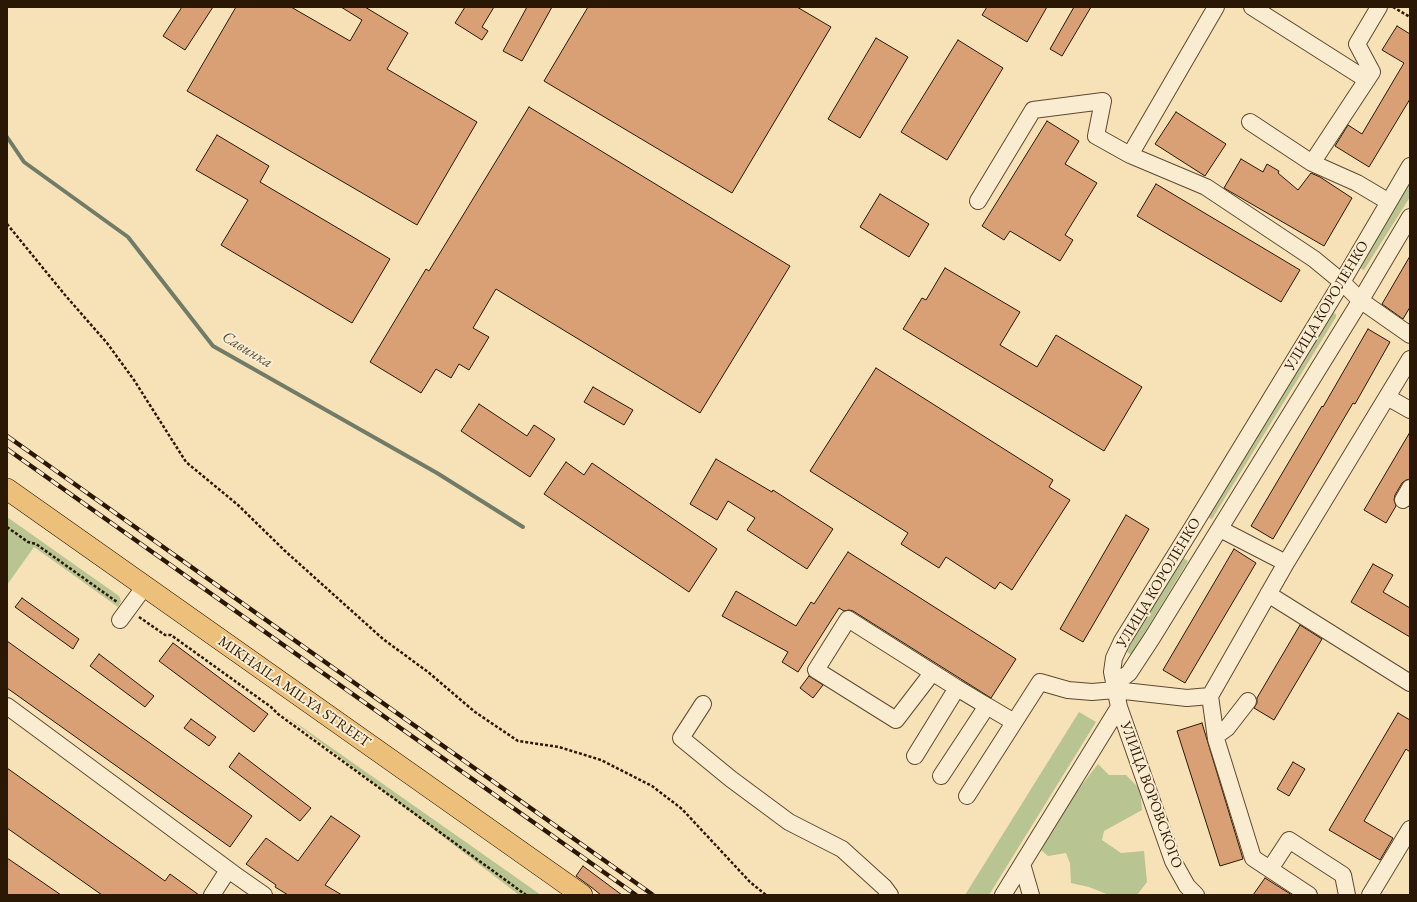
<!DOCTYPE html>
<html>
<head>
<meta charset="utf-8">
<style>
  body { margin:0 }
  #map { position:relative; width:1417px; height:902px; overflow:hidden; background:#f7e1b6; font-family:"EB Garamond",serif }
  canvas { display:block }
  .frame { position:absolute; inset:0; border:8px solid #2b1804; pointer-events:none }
</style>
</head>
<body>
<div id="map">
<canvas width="1417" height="902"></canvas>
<div class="frame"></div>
</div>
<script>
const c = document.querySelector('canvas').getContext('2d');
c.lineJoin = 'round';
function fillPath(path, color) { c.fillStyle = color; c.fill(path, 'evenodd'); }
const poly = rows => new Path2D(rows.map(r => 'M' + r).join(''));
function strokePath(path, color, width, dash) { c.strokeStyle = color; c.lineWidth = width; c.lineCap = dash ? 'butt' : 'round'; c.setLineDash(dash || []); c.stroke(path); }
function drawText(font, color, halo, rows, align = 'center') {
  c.font = font + ' "EB Garamond",serif'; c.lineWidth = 4; c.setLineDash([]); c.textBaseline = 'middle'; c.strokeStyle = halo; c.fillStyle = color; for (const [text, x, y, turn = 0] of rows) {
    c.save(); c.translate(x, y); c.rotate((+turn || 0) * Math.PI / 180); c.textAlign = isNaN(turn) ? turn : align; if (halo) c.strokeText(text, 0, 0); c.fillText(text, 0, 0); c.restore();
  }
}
const green = poly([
  [1410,183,1410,197,1364,270,1358,267],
  [1332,313,1336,314,1336,317,1212,519,1207,517],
  [7,517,119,596,121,601,118,607,34,547,7,585],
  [1183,558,1188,561,1131,655,1126,651],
  [1079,712,1096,722,989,895,965,895],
  [282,713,541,895,519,895],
  [1098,764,1109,775,1126,775,1140,789,1142,810,1104,831,1102,840,1121,853,1144,851,1147,882,1137,895,1109,895,1089,887,1071,883,1070,863,1066,853,1048,856,1040,849,1067,804]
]);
const stream = poly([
  [7,137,24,162,128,237,213,346,437,473,523,527]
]);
const building = poly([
  [182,7,213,7,185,50,163,36,182,7],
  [236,7,291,7,350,41,362,20,341,7,365,7,408,33,387,69,477,122,417,225,187,91,236,7],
  [465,7,494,7,482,27,488,31,482,40,455,23,465,7],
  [527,7,552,7,522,61,503,51,527,7],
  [588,7,797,7,831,27,732,193,544,81,588,7],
  [987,7,1047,7,1027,42,982,15,987,7],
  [1074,7,1091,7,1062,56,1050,49,1074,7],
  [1397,26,1410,34,1410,99,1369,167,1335,146,1348,125,1362,134,1404,63,1382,50,1397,26],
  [876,38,908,57,860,138,828,119,876,38],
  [958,40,1003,68,947,160,901,132,958,40],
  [529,107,790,266,700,413,496,289,473,328,489,337,469,370,459,364,451,378,436,369,421,393,370,362,426,269,429,271,529,107],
  [1176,112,1226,144,1205,176,1155,144,1176,112],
  [1047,121,1079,141,1065,164,1097,183,1065,235,1073,240,1060,261,1010,231,1004,240,982,226,1047,121],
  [217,135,269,166,260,182,390,259,352,323,221,245,248,200,196,170,217,135],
  [1241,159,1263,172,1267,164,1279,171,1278,173,1298,190,1311,173,1320,177,1352,198,1324,246,1224,188,1241,159],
  [1156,184,1300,270,1281,302,1137,216,1156,184],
  [880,194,929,224,909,257,860,227,880,194],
  [1410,256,1410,307,1403,319,1382,304,1410,256],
  [945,268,1020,312,1000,345,1037,367,1056,335,1142,387,1104,451,903,329,922,298,926,300,945,268],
  [1368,329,1390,342,1355,404,1353,403,1273,539,1251,526,1322,406,1323,407,1368,329],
  [876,368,1053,480,1049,487,1070,500,1012,590,1000,582,995,589,946,557,939,568,901,544,908,533,810,471,876,368],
  [593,387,633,410,624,425,584,402,593,387],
  [479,404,527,436,534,425,555,439,530,477,461,431,479,404],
  [1410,432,1410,479,1406,480,1402,483,1395,495,1394,500,1396,506,1386,523,1364,510,1410,432],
  [716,459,772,492,773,490,833,529,807,569,747,530,755,518,728,501,717,520,690,504,716,459],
  [566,462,584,475,592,463,717,549,689,592,544,494,566,462],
  [1126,515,1149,529,1083,642,1060,629,1126,515],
  [1234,549,1256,563,1185,683,1163,670,1234,549],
  [848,552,1016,659,991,698,853,611,849,610,844,611,839,608,798,672,782,662,788,652,722,616,736,591,796,626,811,602,814,604,848,552],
  [1373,564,1393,575,1383,592,1410,608,1410,637,1351,602,1373,564],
  [22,598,79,639,73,649,15,607,22,598],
  [1300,625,1322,639,1274,720,1254,708,1257,703,1257,698,1300,625],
  [7,641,252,816,230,847,7,688,7,641],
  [173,643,268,714,254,732,159,661,173,643],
  [99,654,154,696,145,707,90,666,99,654],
  [809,676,823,685,813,698,800,688,809,676],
  [1398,713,1410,720,1410,752,1406,749,1364,821,1393,838,1380,860,1329,830,1398,713],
  [191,719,216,737,209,746,184,728,191,719],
  [1202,723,1243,859,1220,866,1177,731,1202,723],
  [239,753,311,808,300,821,229,767,239,753],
  [1293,762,1305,769,1289,796,1277,789,1293,762],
  [7,768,165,881,170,874,199,895,102,895,7,828,7,768],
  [331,816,360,836,325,885,342,895,288,895,275,887,276,885,246,864,266,838,298,861,331,816],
  [7,858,32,875,61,895,7,895,7,858],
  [583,866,622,895,601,895,591,887,576,876,583,866],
  [1265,878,1292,895,1253,895,1265,878]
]);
const path = poly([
  [1393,7,1410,17],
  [7,224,65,295,107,343,134,380,186,462,238,505,284,550,383,639,428,672,475,712,518,741,559,747,601,760,652,786,682,809,750,882,766,895],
  [7,527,28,542,36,544,117,602],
  [139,617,165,635,171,635,271,707,278,714,526,895]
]);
const minor = poly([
  [1252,7,1367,80],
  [1250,122,1312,163,1357,183,1389,202],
  [1130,155,1216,7],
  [1312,163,1372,72,1357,44,1379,7],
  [978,201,1033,110,1103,101,1096,136,1130,155,1206,187,1314,259,1342,282,1360,300,1410,335],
  [1387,397,1410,410],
  [1403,500,1410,488],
  [1220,529,1286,563,1210,696,1216,739,1253,858,1309,895],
  [1286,563,1410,359],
  [1268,594,1410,683],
  [120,620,145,586],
  [932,673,896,720,816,670,848,619,957,688],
  [1115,690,1121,679,1129,673,1152,638,1359,303,1410,217],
  [703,704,681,738,731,779,789,822,842,849,884,887,890,895],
  [7,706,234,874,264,895],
  [1216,736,1227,728,1248,701],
  [915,756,957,688,987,706],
  [941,776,987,706,1014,722],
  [967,796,1040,682,1068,690,1092,692,1115,690,1187,698,1210,696],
  [1022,864,1031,895],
  [1270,869,1289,840,1343,875,1347,895],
  [212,895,228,870],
  [1003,895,1119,707],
  [1196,895,1187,886,1173,861,1119,707,1112,672,1114,658,1122,641,1192,528,1342,282,1410,166],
  [1370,895,1410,829]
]);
const major = poly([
  [7,489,582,895]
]);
const rail = poly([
  [7,436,653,895],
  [7,449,636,895]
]);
const streetNames = [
  ["УЛИЦА КОРОЛЕНКО",1327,306,-59],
  ["УЛИЦА КОРОЛЕНКО",1159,583,-59],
  ["MIKHAILA MILYA STREET",294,692,35],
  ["УЛИЦА ВОРОВСКОГО",1151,795,70]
];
const waterNames = [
  ["Савинка",247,350,31]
];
fillPath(green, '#b8c492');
strokePath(stream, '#707c67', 4);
fillPath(building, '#d9a076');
strokePath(building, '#2b1804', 1);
strokePath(minor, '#5e4a30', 18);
strokePath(major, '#2b1804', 22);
strokePath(path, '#2b1804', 2.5, [3, 2]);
strokePath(minor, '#faecd0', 16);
strokePath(major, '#ecc07b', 21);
strokePath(rail, '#2b1804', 4.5);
strokePath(rail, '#faecd0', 3, [9]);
drawText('15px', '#2b1804', '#faecd0', streetNames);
drawText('italic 16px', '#53523e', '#faecd0', waterNames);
</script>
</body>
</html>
